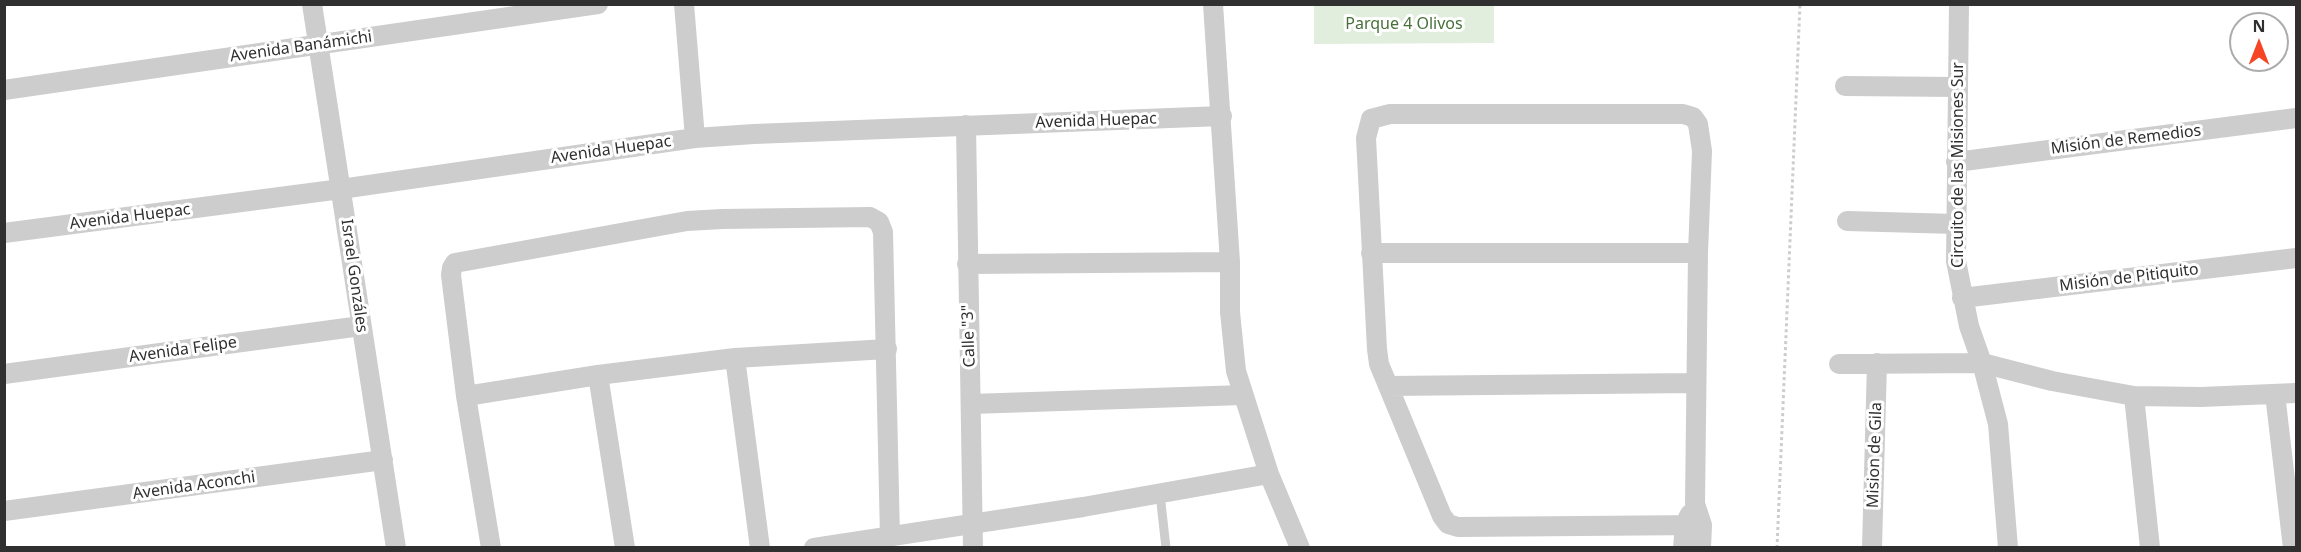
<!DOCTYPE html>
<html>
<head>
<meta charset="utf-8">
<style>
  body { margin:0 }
  #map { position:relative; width:2301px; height:552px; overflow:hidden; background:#fff; font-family:"Noto Sans",sans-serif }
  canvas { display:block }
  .frame { position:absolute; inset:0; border:6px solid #303030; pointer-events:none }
  .north { position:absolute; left:2229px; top:12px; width:60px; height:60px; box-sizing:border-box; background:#fff; border:2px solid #acacac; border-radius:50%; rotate:0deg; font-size:16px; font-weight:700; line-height:24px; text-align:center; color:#303030 }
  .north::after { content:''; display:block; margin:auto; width:21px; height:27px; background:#f54524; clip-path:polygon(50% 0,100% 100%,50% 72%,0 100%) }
</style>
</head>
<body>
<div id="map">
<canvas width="2301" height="552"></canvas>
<div class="frame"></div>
<div class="north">N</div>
</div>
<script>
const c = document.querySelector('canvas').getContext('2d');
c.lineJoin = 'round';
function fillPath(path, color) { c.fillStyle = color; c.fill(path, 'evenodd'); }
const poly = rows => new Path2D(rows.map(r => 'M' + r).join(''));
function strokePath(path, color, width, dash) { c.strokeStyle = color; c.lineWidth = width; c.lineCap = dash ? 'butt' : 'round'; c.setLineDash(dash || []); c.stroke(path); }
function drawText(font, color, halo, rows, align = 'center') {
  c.font = font + ' "Noto Sans",sans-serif'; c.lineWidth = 6; c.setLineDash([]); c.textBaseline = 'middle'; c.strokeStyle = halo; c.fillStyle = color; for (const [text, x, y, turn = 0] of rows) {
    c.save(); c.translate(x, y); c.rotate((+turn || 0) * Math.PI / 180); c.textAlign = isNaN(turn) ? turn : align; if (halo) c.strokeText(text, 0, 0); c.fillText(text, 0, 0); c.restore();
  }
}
const green = poly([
  [1314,5,1494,5,1494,43,1314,44]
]);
const path = poly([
  [1777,548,1800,4]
]);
const lane = poly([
  [1160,494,1166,548]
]);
const street = poly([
  [312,4,396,548],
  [684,4,695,138],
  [1213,4,1230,262,1230,312,1236,371,1269,474,1300,548],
  [1959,4,1956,261,1969,326,1982,363,2052,381,2134,396,2201,397,2296,393],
  [1845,86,1958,87],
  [4,90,598,4],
  [966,125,973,548],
  [1956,162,2296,118],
  [1847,221,1956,224],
  [4,233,341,189,695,138,754,134,1222,116],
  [1371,253,1698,253],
  [967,264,1230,262],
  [1962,298,2296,258],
  [735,358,760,548],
  [1839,364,1982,363,1998,424,2008,548],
  [4,374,361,326],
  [598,375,625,548],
  [1388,386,1696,383],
  [2275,394,2293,548],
  [466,396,598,375,735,358,887,349],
  [2134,396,2150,548],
  [971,404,1243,395],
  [4,511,383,460],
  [491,548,466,396,451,275,452,268,455,263,687,221,722,219,870,217,879,222,883,232,890,537],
  [814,548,1083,507,1269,474],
  [1683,548,1685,524,1690,514],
  [1701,548,1702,525,1695,504,1698,253,1702,151,1698,124,1693,117,1683,114,1390,114,1371,119,1366,138,1377,349,1379,364,1442,516,1448,524,1458,527,1702,525],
  [1872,548,1877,363]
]);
const parkNames = [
  ["Parque 4 Olivos",1404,24]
];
const streetNames = [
  ["Avenida Banámichi",301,47,-8],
  ["Avenida Huepac",1096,121,-2],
  ["Misión de Remedios",2126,140,-7],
  ["Avenida Huepac",611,150,-8],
  ["Circuito de las Misiones Sur",1958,165,-90],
  ["Avenida Huepac",130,217,-7],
  ["Israel Gonzáles",354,276,82],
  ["Misión de Pitiquito",2129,278,-7],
  ["Calle \"3\"",969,336,-92],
  ["Avenida Felipe",183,350,-8],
  ["Mision de Gila",1875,455,-88],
  ["Avenida Aconchi",194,486,-8]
];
fillPath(green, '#e2eedd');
strokePath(path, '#cdcdcd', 3, [3, 3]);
strokePath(lane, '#cdcdcd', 9);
strokePath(street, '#cdcdcd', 20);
drawText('16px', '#467039', '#fff', parkNames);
drawText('16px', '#303030', '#fff', streetNames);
</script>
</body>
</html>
